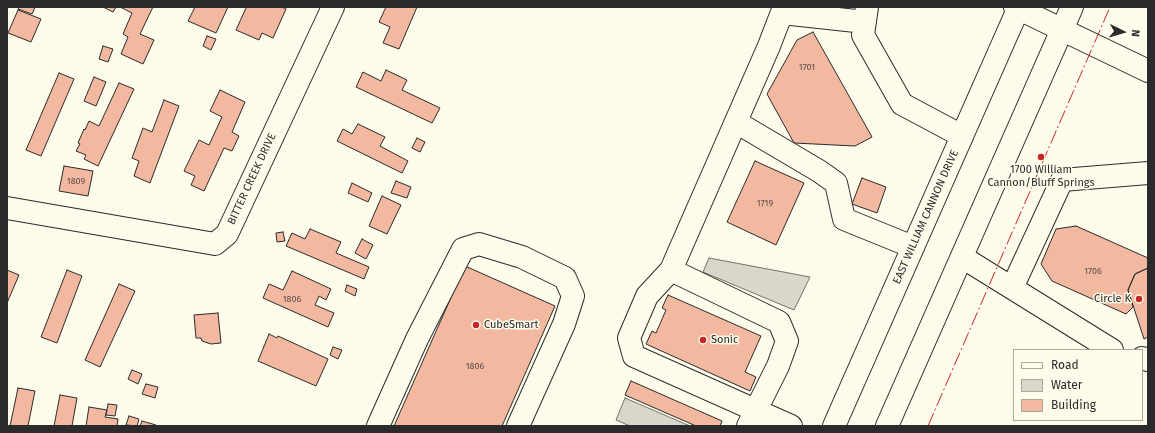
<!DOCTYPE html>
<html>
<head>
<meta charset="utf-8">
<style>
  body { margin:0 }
  #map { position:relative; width:1155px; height:433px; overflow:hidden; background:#fdfbea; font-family:"Fira Sans",sans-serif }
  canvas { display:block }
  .frame { position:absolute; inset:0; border:8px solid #2b2b2b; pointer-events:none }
  .legend { position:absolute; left:1013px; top:349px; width:130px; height:72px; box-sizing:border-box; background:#fdfbea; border:1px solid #a9a89e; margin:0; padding:5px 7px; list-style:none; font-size:12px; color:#2b2b2b }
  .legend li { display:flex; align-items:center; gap:8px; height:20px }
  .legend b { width:20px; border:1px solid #a9a89e }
  .north { position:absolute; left:1103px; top:12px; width:40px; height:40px; -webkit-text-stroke:3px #fdfbea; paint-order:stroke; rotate:95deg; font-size:11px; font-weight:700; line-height:16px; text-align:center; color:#2b2b2b }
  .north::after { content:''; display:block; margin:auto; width:14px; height:18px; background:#2b2b2b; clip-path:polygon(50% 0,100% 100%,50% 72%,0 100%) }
</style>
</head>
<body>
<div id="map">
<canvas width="1155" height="433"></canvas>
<div class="frame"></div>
<ul class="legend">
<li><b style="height:5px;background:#fdfbea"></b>Road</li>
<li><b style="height:11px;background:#d8d7c9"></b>Water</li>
<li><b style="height:11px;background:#f2b8a0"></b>Building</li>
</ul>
<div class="north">N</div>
</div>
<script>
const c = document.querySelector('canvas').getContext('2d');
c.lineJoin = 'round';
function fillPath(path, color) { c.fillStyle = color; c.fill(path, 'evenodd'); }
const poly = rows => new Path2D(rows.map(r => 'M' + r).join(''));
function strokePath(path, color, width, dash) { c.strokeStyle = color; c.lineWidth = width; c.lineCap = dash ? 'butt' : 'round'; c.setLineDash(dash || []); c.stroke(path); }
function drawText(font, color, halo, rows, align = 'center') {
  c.font = font + ' "Fira Sans",sans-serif'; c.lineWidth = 3; c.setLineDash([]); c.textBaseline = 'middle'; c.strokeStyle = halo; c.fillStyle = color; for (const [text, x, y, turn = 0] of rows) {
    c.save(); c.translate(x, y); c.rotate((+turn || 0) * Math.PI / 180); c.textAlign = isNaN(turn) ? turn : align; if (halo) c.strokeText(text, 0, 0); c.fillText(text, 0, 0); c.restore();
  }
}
const water = poly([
  [709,258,810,277,794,310,703,272,709,258],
  [625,398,690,426,630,426,616,420,625,398]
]);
const building = poly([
  [19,7,35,7,32,14,18,9,19,7],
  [103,7,116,7,113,12,103,7],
  [120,7,153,7,140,34,154,40,143,64,121,54,128,37,123,34,132,13,120,7],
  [195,7,228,7,216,33,188,21,195,7],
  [245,7,282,7,286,9,273,38,262,33,259,40,236,30,246,8,245,7],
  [386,7,417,7,399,49,383,43,390,27,379,22,386,7],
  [18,10,41,19,31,42,8,33,18,10],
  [813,32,872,137,855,146,794,143,767,94,797,40,813,32],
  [207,36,216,39,211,50,203,46,207,36],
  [103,46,113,49,108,62,99,59,103,46],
  [386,70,407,80,402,90,440,108,432,123,356,87,363,72,381,81,386,70],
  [59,73,74,79,41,156,26,150,59,73],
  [94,77,106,82,96,106,84,101,94,77],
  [119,83,134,89,98,166,84,159,86,155,76,151,80,144,78,143,84,129,85,130,89,121,99,126,119,83],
  [220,90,245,102,232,132,239,136,232,151,224,148,204,191,191,185,195,176,184,171,199,140,209,145,222,117,210,111,220,90],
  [164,100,179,106,150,183,134,176,139,161,132,158,143,128,152,132,164,100],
  [358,124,385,137,380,146,408,161,402,173,337,141,343,129,352,134,358,124],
  [417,138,425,142,420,152,412,148,417,138],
  [755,161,804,183,776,245,727,222,755,161],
  [64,166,93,171,88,196,59,191,64,166],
  [862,178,886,187,877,213,852,204,862,178],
  [396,181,411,187,407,198,391,193,396,181],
  [352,183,372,193,368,202,348,193,352,183],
  [382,196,401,205,387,234,369,226,382,196],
  [1076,226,1148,258,1148,268,1135,274,1128,290,1133,307,1126,314,1052,281,1041,264,1056,229,1076,226],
  [310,229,341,242,336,253,369,267,364,279,286,246,292,233,305,239,310,229],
  [283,232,285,241,277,242,276,233,283,232],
  [362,239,373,245,366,259,355,253,362,239],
  [465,266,555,306,502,426,394,426,465,266],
  [1148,268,1148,337,1144,339,1128,290,1135,274,1148,268],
  [7,270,19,275,7,303,7,270],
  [67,270,82,276,57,343,41,337,67,270],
  [292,271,331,289,326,300,319,296,315,305,334,313,328,327,263,298,269,284,283,290,292,271],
  [119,284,135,291,100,367,85,360,119,284],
  [347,285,357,289,355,296,345,291,347,285],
  [668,295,761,336,745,372,756,377,750,391,646,344,652,331,656,333,666,310,662,308,668,295],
  [218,313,221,343,211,344,202,341,201,338,196,338,194,315,218,313],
  [269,334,277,338,278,336,328,359,316,386,258,361,269,334],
  [333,347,342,350,338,359,330,355,333,347],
  [132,370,142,374,138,384,128,379,132,370],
  [631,381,722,421,720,426,696,426,625,395,631,381],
  [146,384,158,387,155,398,142,394,146,384],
  [18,388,35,391,28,426,10,426,18,388],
  [60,395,77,398,72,426,54,426,60,395],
  [108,404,117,405,115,416,106,415,108,404],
  [89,407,107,410,105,417,118,419,117,426,86,426,89,407],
  [129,416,139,419,137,426,126,425,129,416],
  [142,421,156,425,156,426,140,426,142,421]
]);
const minor = poly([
  [784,7,769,46,671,270,647,296,629,338,634,356,791,426],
  [867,7,863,35,902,104,962,136],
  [1015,7,1148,71],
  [782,13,865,22],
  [736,122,819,171,836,183,844,219,913,247],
  [7,208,215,244,227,234,333,7],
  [962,257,1112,350],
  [671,270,779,322,787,341,778,366,748,426],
  [1012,288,1062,180,1148,173],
  [1142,358,1148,360],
  [378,426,417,339,463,249,479,244,522,257,565,278,573,296,564,324,518,426]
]);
const major = poly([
  [834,426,1019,7],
  [887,426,1072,7]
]);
const power = poly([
  [928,426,1110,7]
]);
const markers = [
  [1041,157,4,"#c62828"],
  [1139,299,4,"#c62828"],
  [476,325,4,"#c62828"],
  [703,340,4,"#c62828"]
];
const numberNames = [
  ["1701",807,67],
  ["1809",76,181],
  ["1719",765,203],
  ["1706",1093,271],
  ["1806",292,299],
  ["1806",475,366]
];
const poiNames = [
  ["1700 William",1041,170,"center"],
  ["Cannon/Bluff Springs",1041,183,"center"],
  ["Circle K",1131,299,"right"],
  ["CubeSmart",484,325],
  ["Sonic",711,340]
];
const streetNames = [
  ["BITTER CREEK DRIVE",252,179,-65],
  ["EAST WILLIAM CANNON DRIVE",926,217,-66]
];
fillPath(water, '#d8d7c9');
strokePath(water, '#74746e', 1);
fillPath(building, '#f2b8a0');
strokePath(building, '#2b2b2b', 1);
strokePath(minor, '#2b2b2b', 24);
strokePath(major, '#2b2b2b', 24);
strokePath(minor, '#fdfbea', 22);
strokePath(major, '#fdfbea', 22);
strokePath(power, '#c62828', 1, [14, 3, 2, 3]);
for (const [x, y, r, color] of markers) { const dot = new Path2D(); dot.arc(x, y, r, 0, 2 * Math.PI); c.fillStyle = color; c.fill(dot); strokePath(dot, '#fdfbea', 1.5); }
drawText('9px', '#5d4e48', null, numberNames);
drawText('11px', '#2b2b2b', '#fdfbea', poiNames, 'left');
drawText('11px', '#2b2b2b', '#fdfbea', streetNames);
</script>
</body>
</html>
